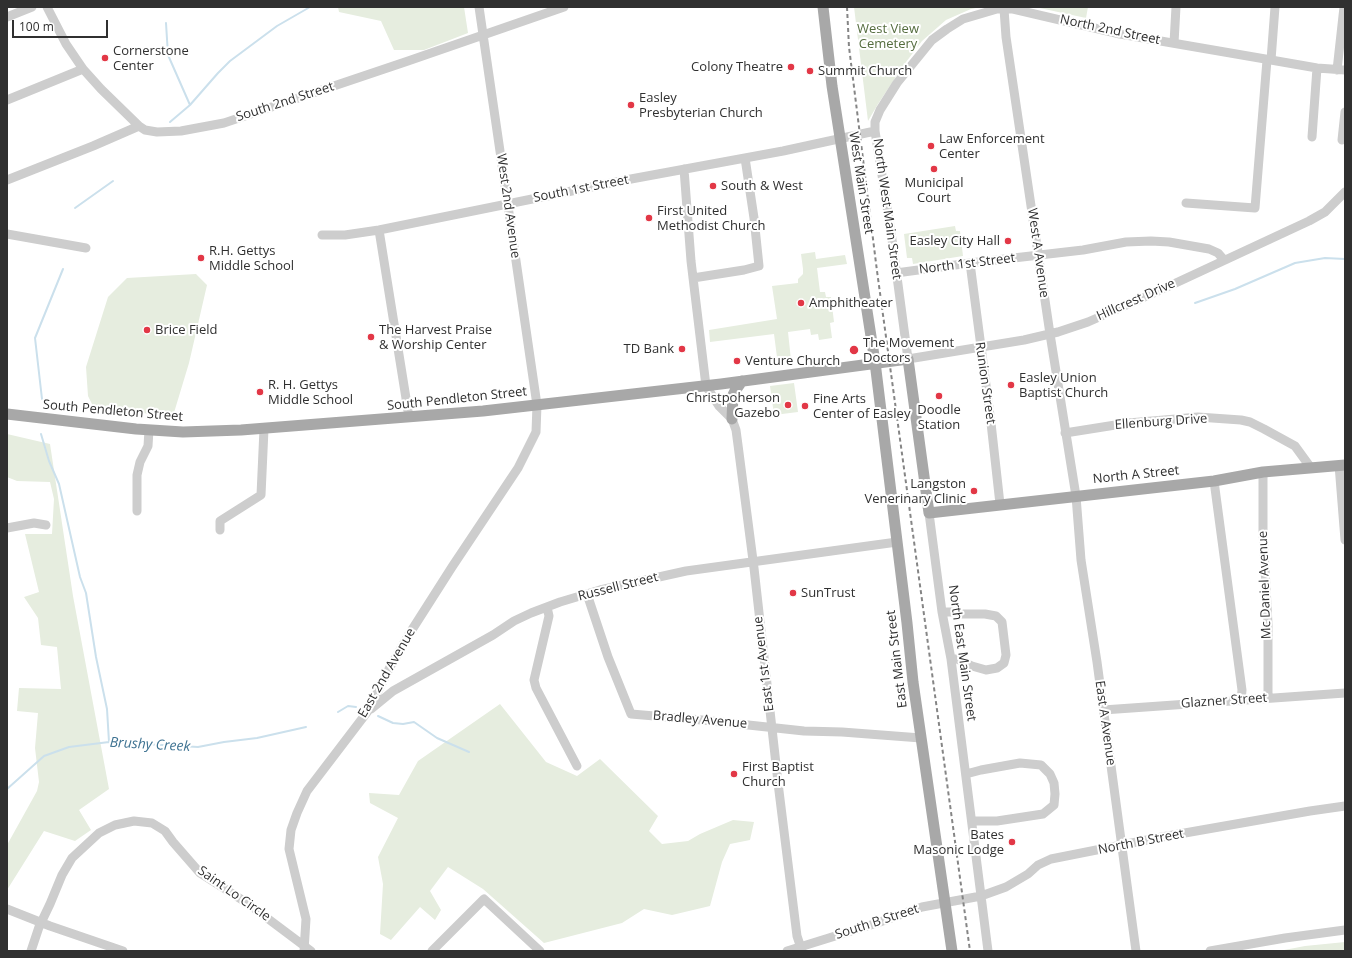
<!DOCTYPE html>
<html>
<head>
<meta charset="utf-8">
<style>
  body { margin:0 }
  #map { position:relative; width:1352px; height:958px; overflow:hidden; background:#fff; font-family:"Open Sans",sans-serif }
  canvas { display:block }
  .frame { position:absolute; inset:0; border:8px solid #303030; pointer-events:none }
  .scale { position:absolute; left:12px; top:20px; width:96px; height:18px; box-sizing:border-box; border:2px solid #303030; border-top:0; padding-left:5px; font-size:12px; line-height:14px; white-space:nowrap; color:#303030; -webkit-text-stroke:3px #fff; paint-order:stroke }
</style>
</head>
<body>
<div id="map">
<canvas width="1352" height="958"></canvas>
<div class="frame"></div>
<div class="scale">100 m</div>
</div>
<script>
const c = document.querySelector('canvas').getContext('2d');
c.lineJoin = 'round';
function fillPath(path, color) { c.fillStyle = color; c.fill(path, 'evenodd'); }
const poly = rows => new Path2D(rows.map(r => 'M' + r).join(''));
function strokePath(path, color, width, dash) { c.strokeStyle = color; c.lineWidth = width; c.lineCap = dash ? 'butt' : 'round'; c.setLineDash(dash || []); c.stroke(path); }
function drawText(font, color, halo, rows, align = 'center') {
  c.font = font + ' "Open Sans",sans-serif'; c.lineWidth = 4; c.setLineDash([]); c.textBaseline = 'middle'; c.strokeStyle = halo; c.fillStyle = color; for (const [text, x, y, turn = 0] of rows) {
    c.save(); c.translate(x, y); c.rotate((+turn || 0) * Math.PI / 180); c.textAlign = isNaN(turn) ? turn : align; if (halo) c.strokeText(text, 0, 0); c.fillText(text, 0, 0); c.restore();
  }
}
const green = poly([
  [338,7,464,7,468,33,424,50,394,50,381,21,339,12],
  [854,7,981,7,971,9,946,20,922,41,903,66,878,104,868,121],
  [1035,7,1088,7,1086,18],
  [955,226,956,231,960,231,963,256,913,264,912,258,907,258,904,234],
  [815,252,816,259,845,255,847,264,817,268,820,292,825,292,826,297,831,297,834,322,830,323,832,338,819,340,818,334,811,335,810,329,788,332,791,360,786,364,778,365,774,334,710,342,709,330,777,319,772,286,798,283,798,279,803,274,803,269,801,254],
  [196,274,207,285,189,363,173,416,110,410,93,406,88,396,86,367,108,297,127,278],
  [794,383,798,412,774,415,770,386],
  [7,434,50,444,73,596,109,789,79,810,91,830,75,841,44,831,7,890,7,845,37,791,39,782,35,748,38,713,17,711,19,688,61,689,57,647,41,645,38,618,24,597,39,592,25,534,52,534,54,499,50,482,17,481,7,477],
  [500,704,546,762,577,776,600,759,658,816,649,831,662,844,688,841,700,834,733,820,754,822,750,840,730,844,722,862,710,906,672,915,644,909,622,923,544,943,483,889,448,867,430,891,441,910,435,920,420,907,391,940,380,934,383,884,378,857,398,818,370,803,369,793,399,795,418,761],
  [1345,942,1345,951,1279,951,1305,946]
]);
const stream = poly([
  [166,23,168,55,190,105],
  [170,122,190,105,218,73,230,61,277,26,310,7],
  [75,208,113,181],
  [1195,303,1235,289,1295,263,1325,258,1345,259],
  [42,399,35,338,63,269],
  [41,434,49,461,59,484,80,577,86,593,96,657,107,709,109,742],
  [338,712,348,706,356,707],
  [378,716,393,723,403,724,414,722,437,738,469,752],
  [7,789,44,756,69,747,109,742,198,747,224,742,257,738,306,727]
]);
const minor = poly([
  [47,7,66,44,83,69,101,89,139,126],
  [1004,9,1006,37,1050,334,1076,496,1081,560,1097,662,1136,951],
  [7,17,32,7],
  [1174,43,1176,7],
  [1271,60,1275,7],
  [1337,70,1344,7],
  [1345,70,1317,68,1271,60,1120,34,1013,9,997,9,963,19,947,29,932,40,897,83,880,110,875,122,875,131,891,232,908,359,1024,340,1058,332,1088,322,1165,288,1309,221,1325,212,1345,192],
  [7,100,83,69],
  [1312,137,1317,68],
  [1342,140,1345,112],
  [684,169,691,261,706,386,719,406,732,419,736,430,738,445,754,568,779,791,797,936,802,951],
  [7,180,93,146,139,126,145,130,157,132,181,131,224,123,408,61,564,7],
  [1186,203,1255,208,1267,60],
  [379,230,409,417],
  [7,234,86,248],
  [322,235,345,235,379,230,631,179,783,151,875,131],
  [970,263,991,423,1000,504],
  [896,273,970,263,1083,250,1126,242,1151,241,1169,242,1209,249,1218,253,1224,260],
  [693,278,744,270,759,266,754,218,745,158],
  [1065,433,1128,423,1176,419,1198,417,1241,420,1250,422,1264,429,1295,446,1311,468],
  [1339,465,1345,540],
  [1263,472,1263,532,1268,624,1268,698],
  [1214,481,1242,690,1241,701],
  [137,511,137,475,140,462,148,446,149,430],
  [929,513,942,612,951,659,988,951],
  [7,528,34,523,46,525],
  [220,530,220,521,261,495,264,429],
  [587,594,608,657,631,714,702,720,804,731,842,732,921,738],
  [547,607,549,616,534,680,536,688,577,766],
  [942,612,952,612,959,614,985,614,996,616,1002,622,1006,655,1004,663,997,668,986,670,972,666,957,659,951,659],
  [371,709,393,691,493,635,514,621,531,613,560,602,600,590,686,571,897,542],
  [1103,710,1345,693],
  [966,774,981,770,1020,763,1041,765,1050,774,1054,783,1055,794,1054,805,1043,814,997,821,972,821],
  [7,909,50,926,123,951],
  [31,951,39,927,50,904,62,875,72,858,99,833,115,825,134,821,152,823,165,831,173,842,200,873,247,903,311,951],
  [304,951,306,919,289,849,291,830,297,813,307,791,368,711,390,667,408,636,452,567,518,468,536,432,537,405,479,7],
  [432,951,484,899,540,951],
  [787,951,877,923,922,907,981,896,1006,887,1028,874,1038,865,1051,859,1162,837,1310,811,1345,806],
  [1210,951,1285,938,1345,930]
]);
const major = poly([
  [823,7,832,86,875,362,907,623,913,682,952,951],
  [7,414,136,429,183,432,241,430,483,411,721,384,908,359,929,513,1214,481,1263,472,1345,465],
  [732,419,733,395,735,391,742,381]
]);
const rail = poly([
  [847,7,849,47,877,271,970,951]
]);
const markers = [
  [105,58,4,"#e23746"],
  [791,67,4,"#e23746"],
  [810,71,4,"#e23746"],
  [631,105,4,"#e23746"],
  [931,146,4,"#e23746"],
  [934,169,4,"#e23746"],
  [713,186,4,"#e23746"],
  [649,218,4,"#e23746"],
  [1008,241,4,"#e23746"],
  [201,258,4,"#e23746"],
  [801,303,4,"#e23746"],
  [147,330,4,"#e23746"],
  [371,337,4,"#e23746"],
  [682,349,4,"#e23746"],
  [854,350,5,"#e23746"],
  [737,361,4,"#e23746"],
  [1011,385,4,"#e23746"],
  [260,392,4,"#e23746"],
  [939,396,4,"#e23746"],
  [788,405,4,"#e23746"],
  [805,406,4,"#e23746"],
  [974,491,4,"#e23746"],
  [793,593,4,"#e23746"],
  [734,774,4,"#e23746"],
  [1012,842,4,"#e23746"]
];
const parkNames = [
  ["West View",888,29],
  ["Cemetery",888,44]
];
const streetNames = [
  ["North 2nd Street",1110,30,12],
  ["South 2nd Street",285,102,-18],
  ["West Main Street",861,183,81],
  ["South 1st Street",581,189,-11],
  ["West 2nd Avenue",508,206,82],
  ["North West Main Street",887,209,82],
  ["West A Avenue",1038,253,82],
  ["North 1st Street",967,264,-7],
  ["Hillcrest Drive",1136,300,-24],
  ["Runion Street",985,383,82],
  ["South Pendleton Street",457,399,-6],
  ["South Pendleton Street",113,411,5],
  ["Ellenburg Drive",1161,422,-4],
  ["North A Street",1136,475,-6],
  ["Mc Daniel Avenue",1265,585,-92],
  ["Russell Street",618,587,-14],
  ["North East Main Street",962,653,82],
  ["East Main Street",897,659,-97],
  ["East 1st Avenue",764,664,-97],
  ["East 2nd Avenue",387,673,-60],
  ["Glazner Street",1224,701,-4],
  ["Bradley Avenue",700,720,5],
  ["East A Avenue",1105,723,82],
  ["North B Street",1141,842,-11],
  ["Saint Lo Circle",234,894,35],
  ["South B Street",877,922,-18]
];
const poiNames = [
  ["Cornerstone",113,51],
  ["Center",113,66],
  ["Colony Theatre",783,67,"right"],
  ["Summit Church",818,71],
  ["Easley",639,98],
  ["Presbyterian Church",639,113],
  ["Law Enforcement",939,139],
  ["Center",939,154],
  ["Municipal",934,183,"center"],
  ["Court",934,198,"center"],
  ["South & West",721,186],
  ["First United",657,211],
  ["Methodist Church",657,226],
  ["Easley City Hall",1000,241,"right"],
  ["R.H. Gettys",209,251],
  ["Middle School",209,266],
  ["Amphitheater",809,303],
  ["Brice Field",155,330],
  ["The Harvest Praise",379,330],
  ["& Worship Center",379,345],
  ["The Movement",863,343],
  ["Doctors",863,358],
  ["TD Bank",674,349,"right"],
  ["Venture Church",745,361],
  ["Easley Union",1019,378],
  ["Baptist Church",1019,393],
  ["R. H. Gettys",268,385],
  ["Middle School",268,400],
  ["Christpoherson",780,398,"right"],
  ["Gazebo",780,413,"right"],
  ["Fine Arts",813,399],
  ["Center of Easley",813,414],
  ["Doodle",939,410,"center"],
  ["Station",939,425,"center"],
  ["Langston",966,484,"right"],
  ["Venerinary Clinic",966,499,"right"],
  ["SunTrust",801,593],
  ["First Baptist",742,767],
  ["Church",742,782],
  ["Bates",1004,835,"right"],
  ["Masonic Lodge",1004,850,"right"]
];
const waterNames = [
  ["Brushy Creek",150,745,3]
];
fillPath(green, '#e6eddf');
strokePath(stream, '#cbe0ec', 2);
strokePath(minor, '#cdcdcd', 9);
strokePath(major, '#a8a8a8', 11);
strokePath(rail, '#858585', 2, [4, 3]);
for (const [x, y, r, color] of markers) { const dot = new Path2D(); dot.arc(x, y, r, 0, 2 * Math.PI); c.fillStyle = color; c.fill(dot); strokePath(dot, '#fff', 1.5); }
drawText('13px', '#546c3e', '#fff', parkNames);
drawText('13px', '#303030', '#fff', streetNames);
drawText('13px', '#303030', '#fff', poiNames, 'left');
drawText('italic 14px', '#3f7392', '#fff', waterNames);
</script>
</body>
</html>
